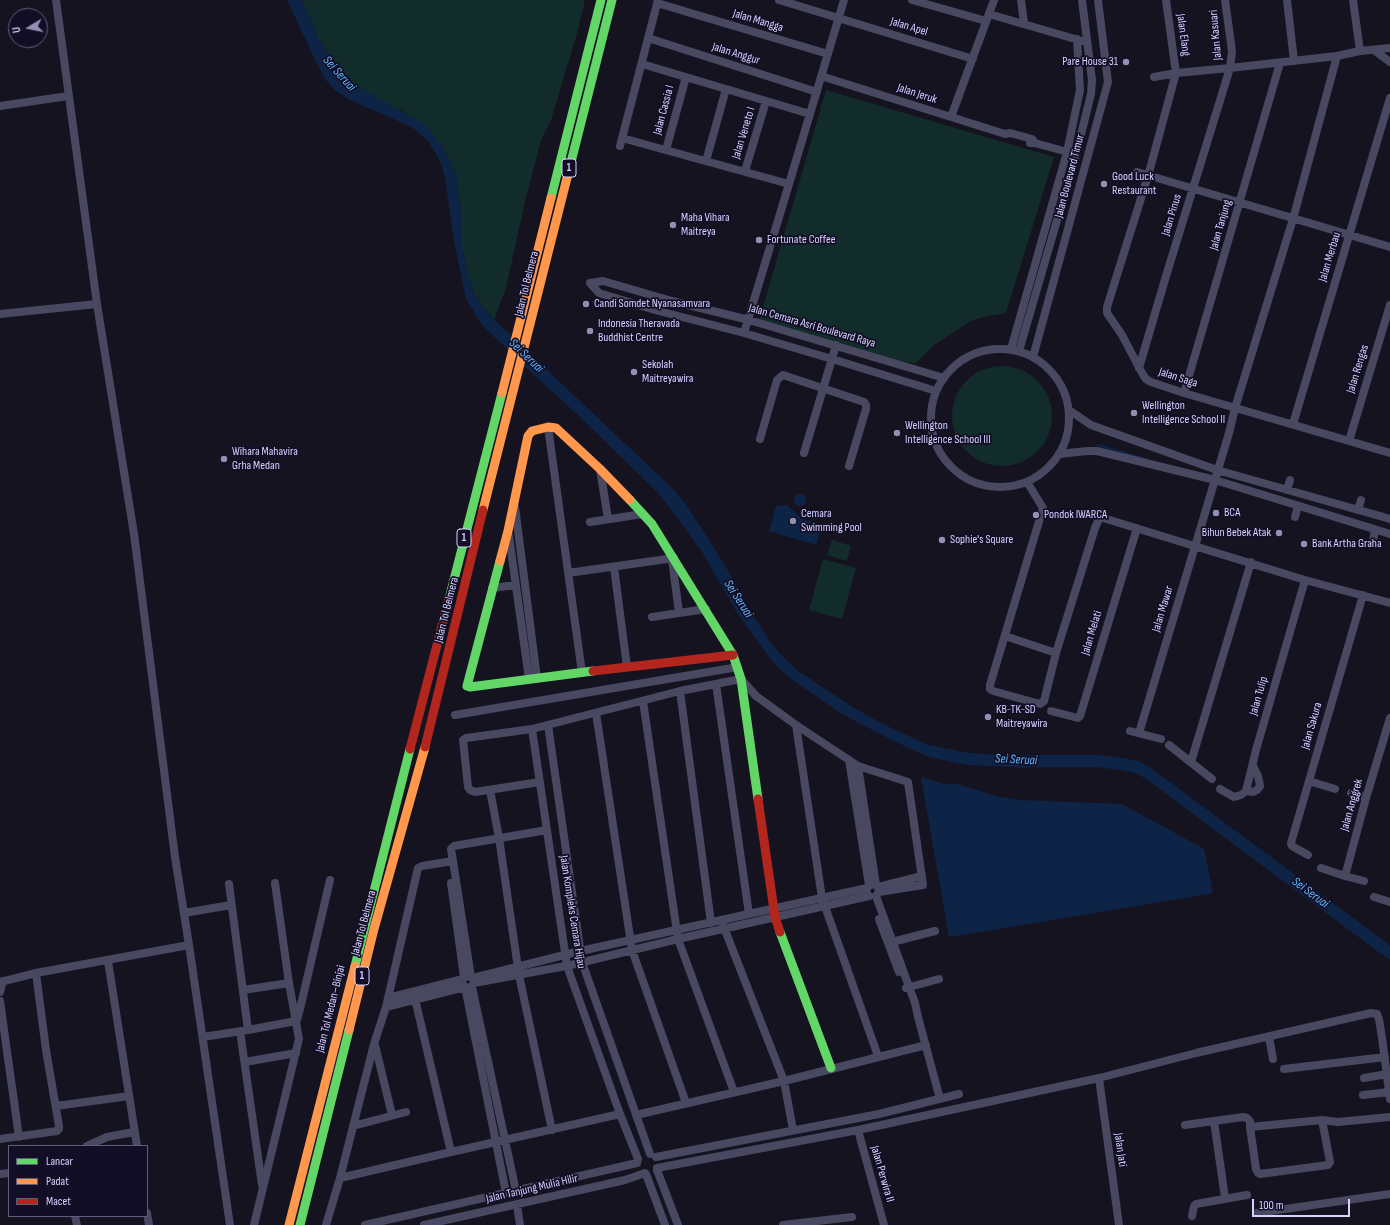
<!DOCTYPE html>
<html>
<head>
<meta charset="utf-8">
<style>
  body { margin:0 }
  #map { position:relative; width:1390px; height:1225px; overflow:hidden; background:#161320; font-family:"Sofia Sans Condensed",sans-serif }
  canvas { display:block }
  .legend { position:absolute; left:8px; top:1145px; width:140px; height:72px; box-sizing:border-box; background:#120e25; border:1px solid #605c7c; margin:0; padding:5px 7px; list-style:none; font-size:12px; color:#d6d2ff }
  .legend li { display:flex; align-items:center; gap:8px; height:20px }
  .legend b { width:20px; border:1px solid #605c7c }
  .north { position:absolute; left:8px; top:8px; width:40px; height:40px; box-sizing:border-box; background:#120e25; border:1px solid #605c7c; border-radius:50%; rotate:260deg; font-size:11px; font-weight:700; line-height:16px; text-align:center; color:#d6d2ff }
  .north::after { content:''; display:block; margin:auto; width:14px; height:18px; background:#938fb1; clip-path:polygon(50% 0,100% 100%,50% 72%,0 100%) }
  .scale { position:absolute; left:1252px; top:1199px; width:98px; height:18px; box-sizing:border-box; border:2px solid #d6d2ff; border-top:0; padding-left:5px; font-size:12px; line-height:14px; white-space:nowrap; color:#d6d2ff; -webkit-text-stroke:3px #120e25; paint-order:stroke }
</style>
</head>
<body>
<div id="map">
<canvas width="1390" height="1225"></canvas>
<ul class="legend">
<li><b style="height:5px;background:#63d668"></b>Lancar</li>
<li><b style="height:5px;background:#ff974d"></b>Padat</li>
<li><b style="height:5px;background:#b3261e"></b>Macet</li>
</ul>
<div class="north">U</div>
<div class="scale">100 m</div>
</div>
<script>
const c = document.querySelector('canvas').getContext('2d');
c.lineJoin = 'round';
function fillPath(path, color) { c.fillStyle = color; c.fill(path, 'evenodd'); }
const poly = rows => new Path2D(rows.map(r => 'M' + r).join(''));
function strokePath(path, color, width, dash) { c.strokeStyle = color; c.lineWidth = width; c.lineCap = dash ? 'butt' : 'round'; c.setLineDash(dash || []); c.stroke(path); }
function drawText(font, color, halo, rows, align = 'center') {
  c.font = font + ' "Sofia Sans Condensed",sans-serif'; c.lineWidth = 3.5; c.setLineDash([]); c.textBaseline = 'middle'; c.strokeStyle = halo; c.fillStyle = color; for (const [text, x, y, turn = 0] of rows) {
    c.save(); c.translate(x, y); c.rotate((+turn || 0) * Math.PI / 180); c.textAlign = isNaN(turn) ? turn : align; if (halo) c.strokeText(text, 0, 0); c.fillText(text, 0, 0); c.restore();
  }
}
const green = poly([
  [302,0,585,0,578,30,551,120,541,140,524,206,506,288,494,320,488,313,475,296,468,277,462,247,462,217,456,176,442,146,401,110,391,106,354,85,339,70,318,38],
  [826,90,1054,157,1006,313,983,317,971,321,934,345,916,363,894,361,759,321],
  '952 416a50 50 0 1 1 100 0a50 50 0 1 1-100 0Z',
  [832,540,851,546,847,561,827,555],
  [823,559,856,568,842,619,809,610]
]);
const water = poly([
  [287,0,302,0,318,38,339,70,354,85,417,120,430,130,442,146,456,176,462,217,462,247,468,277,475,296,488,314,672,488,685,503,706,535,727,569,749,609,769,640,781,655,798,671,854,708,883,724,928,745,970,753,1027,757,1030,768,968,765,928,757,888,738,840,713,793,680,775,665,736,611,702,552,677,517,658,493,578,415,535,376,482,325,466,299,454,241,445,178,442,166,435,152,428,141,412,127,350,100,336,91,325,79,317,64],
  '794 500a6 6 0 1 1 12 0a6 6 0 1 1-12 0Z',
  [787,505,802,519,822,524,816,545,769,531,776,506],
  [921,777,944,784,957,784,1000,797,1019,800,1122,804,1204,849,1213,893,949,937]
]);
const stream = poly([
  [1098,445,1146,459]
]);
const river = poly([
  [1013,761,1096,761,1122,764,1137,767,1148,773,1390,953]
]);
const street = poly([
  [56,0,97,304,134,534,175,857,189,945,230,1225],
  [779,0,973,59],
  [912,0,986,21],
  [1021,0,1024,23],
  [1166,0,1176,73,1148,176,1107,307,1107,313,1122,335,1142,373,1146,379,1151,382,1184,393,1390,453],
  [1287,0,1294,61],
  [1353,0,1360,51],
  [657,3,828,54],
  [989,14,1082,41],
  [648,38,817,92],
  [1374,50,1390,62],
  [642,64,810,114],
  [821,76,1005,134,1010,133,1032,139,1035,143],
  [1154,77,1176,73,1230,68,1337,56,1360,51,1390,48],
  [0,106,68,96],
  [951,117,994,0],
  [622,138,789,184,844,0],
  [1030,143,1035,143,1071,153],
  [620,146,658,0],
  [666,150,686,77],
  [706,161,726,89],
  [745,171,766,101],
  [1137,172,1390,247],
  [590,283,603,281,672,301,749,320,944,378],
  [590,283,599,293,655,310,744,333,832,359,936,391],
  [0,314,97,304],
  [744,333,789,184],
  [1011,349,1067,152,1080,90,1077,39],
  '931 418a69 69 0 1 1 138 0a69 69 0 1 1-138 0Z',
  [1019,351,1076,155,1091,94,1092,80,1082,0],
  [1033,357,1108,82,1098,0],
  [1139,368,1166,276,1230,68,1232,51,1225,0],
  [1184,393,1280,63],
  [1069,410,1091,425,1217,470,1390,519],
  [1293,424,1390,98],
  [548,427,582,673],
  [760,439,777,380,783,375,864,402,866,405,866,409,849,466],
  [1349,441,1390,305],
  [804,453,836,345],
  [1059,454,1087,451,1097,451,1215,480,1390,534],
  [600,469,608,519],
  [1027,482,1043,508,990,685,990,689,993,691,1040,704,1044,701,1056,653,1095,528,1100,517,1305,580,1390,603],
  [1287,490,1290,480],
  [515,507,537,678],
  [1358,510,1361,500],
  [1295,517,1298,506],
  [590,522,643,514],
  [509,536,529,679],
  [1373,541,1375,530],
  [672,559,679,613],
  [614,567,627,667],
  [568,573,674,558],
  [492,588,516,585],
  [652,617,706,609],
  [1005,636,1056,653],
  [716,684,749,914],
  [680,691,711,923],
  [643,701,678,939,734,1092],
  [1051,711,1078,718,1080,716,1137,528],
  [596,713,632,950,686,1103],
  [455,715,738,667],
  [548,725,582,962,650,1154],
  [796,725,822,898,878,1056],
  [532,729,567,966,620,1114,638,1159],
  [1130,731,1161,739],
  [1139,733,1229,433,1235,408,1293,219,1337,56],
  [1169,745,1212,779],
  [849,760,869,885],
  [1191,762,1251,562],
  [858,766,876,885],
  [1309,781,1335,789],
  [540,782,475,792,470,790,468,787,463,740,466,738,532,729,680,691,741,679,756,696,796,725,849,760,858,766,908,782,923,885,879,892],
  [1220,789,1234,797,1241,795,1246,791,1256,750,1305,580],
  [490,790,499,838,519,975,552,1130],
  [1246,791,1253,792,1257,790,1260,786,1258,776,1253,766],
  [1351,793,1366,798],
  [1308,855,1292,846,1291,843,1363,595],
  [453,861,471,977],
  [1321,868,1345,876,1366,798,1390,718],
  [1345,876,1364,881],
  [451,883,464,977],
  [229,884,248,1030],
  [878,887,922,876],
  [867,893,866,890,868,886,875,884,877,886,879,890,879,892,876,896],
  [876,896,915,1003,918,1017,940,1099],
  [1374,897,1390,902],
  [184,913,231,905],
  [879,919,899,972],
  [723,925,784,1081,793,1130],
  [888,943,935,931],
  [108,961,137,1146],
  [473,978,576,952,867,888],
  [0,982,36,973,189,945],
  [474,983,571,965,678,939,869,896],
  [472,987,516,1191],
  [906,988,939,979],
  [243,990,289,983],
  [0,992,3,981],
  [388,998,463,979],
  [415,999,451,1152],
  [0,1001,19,1137],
  [386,1007,465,987,470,988,474,983,473,978,469,976,466,977,463,979,462,984,465,987,506,1193],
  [297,1020,300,1009,330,880],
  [240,1031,262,1185],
  [203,1037,248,1030,296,1021],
  [1269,1037,1273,1059],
  [375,1045,392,1115],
  [245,1062,296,1053],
  [1284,1069,1385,1057],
  [1099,1078,1119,1225],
  [1364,1078,1387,1074],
  [1363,1095,1389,1092],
  [56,1106,129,1096],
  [636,1115,784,1081,926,1045],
  [1214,1121,1225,1198],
  [1185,1125,1243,1117,1247,1118,1250,1121,1250,1127,1322,1120,1338,1122,1390,1117],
  [353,1126,406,1112],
  [1250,1127,1256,1169,1258,1173,1260,1174,1328,1165,1330,1162,1322,1120],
  [858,1130,884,1225],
  [0,1139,57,1131,59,1129,59,1126,46,1050,36,973],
  [87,1146,107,1137,134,1132],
  [656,1157,879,1114,959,1094],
  [657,1168,858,1130,1099,1078,1196,1053,1371,1013,1377,1014,1379,1019,1382,1038,1390,1099],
  [657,1170,678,1225],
  [0,1174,9,1173],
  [646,1174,665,1225],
  [340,1178,451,1152,620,1114],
  [517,1205,520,1225],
  [147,1213,149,1225],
  [1257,1213,1390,1194],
  [75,1216,77,1225],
  [1192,1216,1194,1206,1196,1204,1247,1195],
  [254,1225,299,1039,289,983,275,883],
  [326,1225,340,1178,374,1044,386,1007,418,868,422,866,453,861,451,849,454,846,547,830],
  [365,1225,637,1163],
  [424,1225,625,1180,645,1173],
  [783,1225,852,1217]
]);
const fast = poly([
  [568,174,612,0],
  [551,198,601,0],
  [630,500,652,524,733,655,741,679,758,799],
  [500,561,467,686,470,687,593,671],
  [449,599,502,393],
  [780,932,831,1068],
  [355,966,410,749],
  [300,1225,349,1030]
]);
const slow = poly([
  [502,393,551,198],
  [483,510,568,174],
  [500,561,508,531,528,436,532,431,548,427,556,428,600,469,630,500],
  [349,1030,374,929,425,747],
  [289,1225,355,966]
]);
const jam = poly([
  [593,671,733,655],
  [425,747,483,510],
  [410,749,449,599],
  [758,799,775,917,780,932]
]);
const markers = [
  [1126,62,4,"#938fb1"],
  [1104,184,4,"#938fb1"],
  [673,225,4,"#938fb1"],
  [759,240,4,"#938fb1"],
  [586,304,4,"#938fb1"],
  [590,331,4,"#938fb1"],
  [634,372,4,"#938fb1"],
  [1134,413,4,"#938fb1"],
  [897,433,4,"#938fb1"],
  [224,459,4,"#938fb1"],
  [1216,513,4,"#938fb1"],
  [1036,515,4,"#938fb1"],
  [793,521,4,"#938fb1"],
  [1279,533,4,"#938fb1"],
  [942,540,4,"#938fb1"],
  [1304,544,4,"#938fb1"],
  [988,717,4,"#938fb1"]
];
const shields = [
  [569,168,14],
  [464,538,14],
  [362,976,14]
];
const shieldNames = [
  ["1",569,168],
  ["1",464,538],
  ["1",362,976]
];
const streetNames = [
  ["Jalan Mangga",758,21,17],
  ["Jalan Apel",909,27,17],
  ["Jalan Elang",1183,35,82],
  ["Jalan Kasuari",1216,35,-95],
  ["Jalan Anggur",736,54,17],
  ["Jalan Jeruk",917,94,18],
  ["Jalan Cassia I",664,110,-75],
  ["Jalan Veneto I",744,133,-73],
  ["Jalan Boulevard Timur",1070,176,-75],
  ["Jalan Pinus",1172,215,-73],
  ["Jalan Tanjung",1221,225,-74],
  ["Jalan Merbau",1330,257,-73],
  ["Jalan Tol Belmera",527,284,-76],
  ["Jalan Cemara Asri Boulevard Raya",812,326,16],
  ["Jalan Rengas",1358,369,-73],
  ["Jalan Saga",1178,378,18],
  ["Jalan Mawar",1163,609,-73],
  ["Jalan Tol Belmera",447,610,-76],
  ["Jalan Melati",1092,633,-73],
  ["Jalan Tulip",1259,696,-74],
  ["Jalan Sakura",1312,726,-74],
  ["Jalan Anggrek",1352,805,-74],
  ["Jalan Kompleks Cemara Hijau",572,912,81],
  ["Jalan Tol Belmera",364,923,-75],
  ["Jalan Tol Medan–Binjai",331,1009,-76],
  ["Jalan Jati",1120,1150,82],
  ["Jalan Perwira II",882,1174,74],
  ["Jalan Tanjung Mulia Hilir",532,1189,-13]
];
const poiNames = [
  ["Pare House 31",1118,62,"right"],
  ["Good Luck",1112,177],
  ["Restaurant",1112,191],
  ["Maha Vihara",681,218],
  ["Maitreya",681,232],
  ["Fortunate Coffee",767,240],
  ["Candi Somdet Nyanasamvara",594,304],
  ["Indonesia Theravada",598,324],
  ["Buddhist Centre",598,338],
  ["Sekolah",642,365],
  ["Maitreyawira",642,379],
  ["Wellington",1142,406],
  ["Intelligence School II",1142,420],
  ["Wellington",905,426],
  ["Intelligence School III",905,440],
  ["Wihara Mahavira",232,452],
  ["Grha Medan",232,466],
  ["BCA",1224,513],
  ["Cemara",801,514],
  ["Swimming Pool",801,528],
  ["Pondok IWARCA",1044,515],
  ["Bihun Bebek Atak",1271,533,"right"],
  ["Sophie's Square",950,540],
  ["Bank Artha Graha",1312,544],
  ["KB-TK-SD",996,710],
  ["Maitreyawira",996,724]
];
const waterNames = [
  ["Sei Seruai",339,74,48],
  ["Sei Seruai",526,356,44],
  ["Sei Seruai",738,599,57],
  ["Sei Seruai",1016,760,3],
  ["Sei Seruai",1310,893,37]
];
fillPath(green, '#122b2b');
fillPath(water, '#0e2447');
strokePath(stream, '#0e2447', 2);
strokePath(river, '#0e2447', 12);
strokePath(street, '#494861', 8);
strokePath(fast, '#63d668', 9);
strokePath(slow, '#ff974d', 9);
strokePath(jam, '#b3261e', 9);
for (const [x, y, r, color] of markers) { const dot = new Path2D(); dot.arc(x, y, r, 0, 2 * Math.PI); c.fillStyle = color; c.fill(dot); strokePath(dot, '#120e25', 1.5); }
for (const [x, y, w] of shields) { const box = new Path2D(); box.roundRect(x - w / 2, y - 9, w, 18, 3); c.fillStyle = '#120e25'; c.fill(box); strokePath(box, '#d6d2ff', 1); }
drawText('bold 11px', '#d6d2ff', null, shieldNames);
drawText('12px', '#d6d2ff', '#120e25', streetNames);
drawText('12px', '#d6d2ff', '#120e25', poiNames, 'left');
drawText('italic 13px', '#60b9ff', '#120e25', waterNames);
</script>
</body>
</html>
